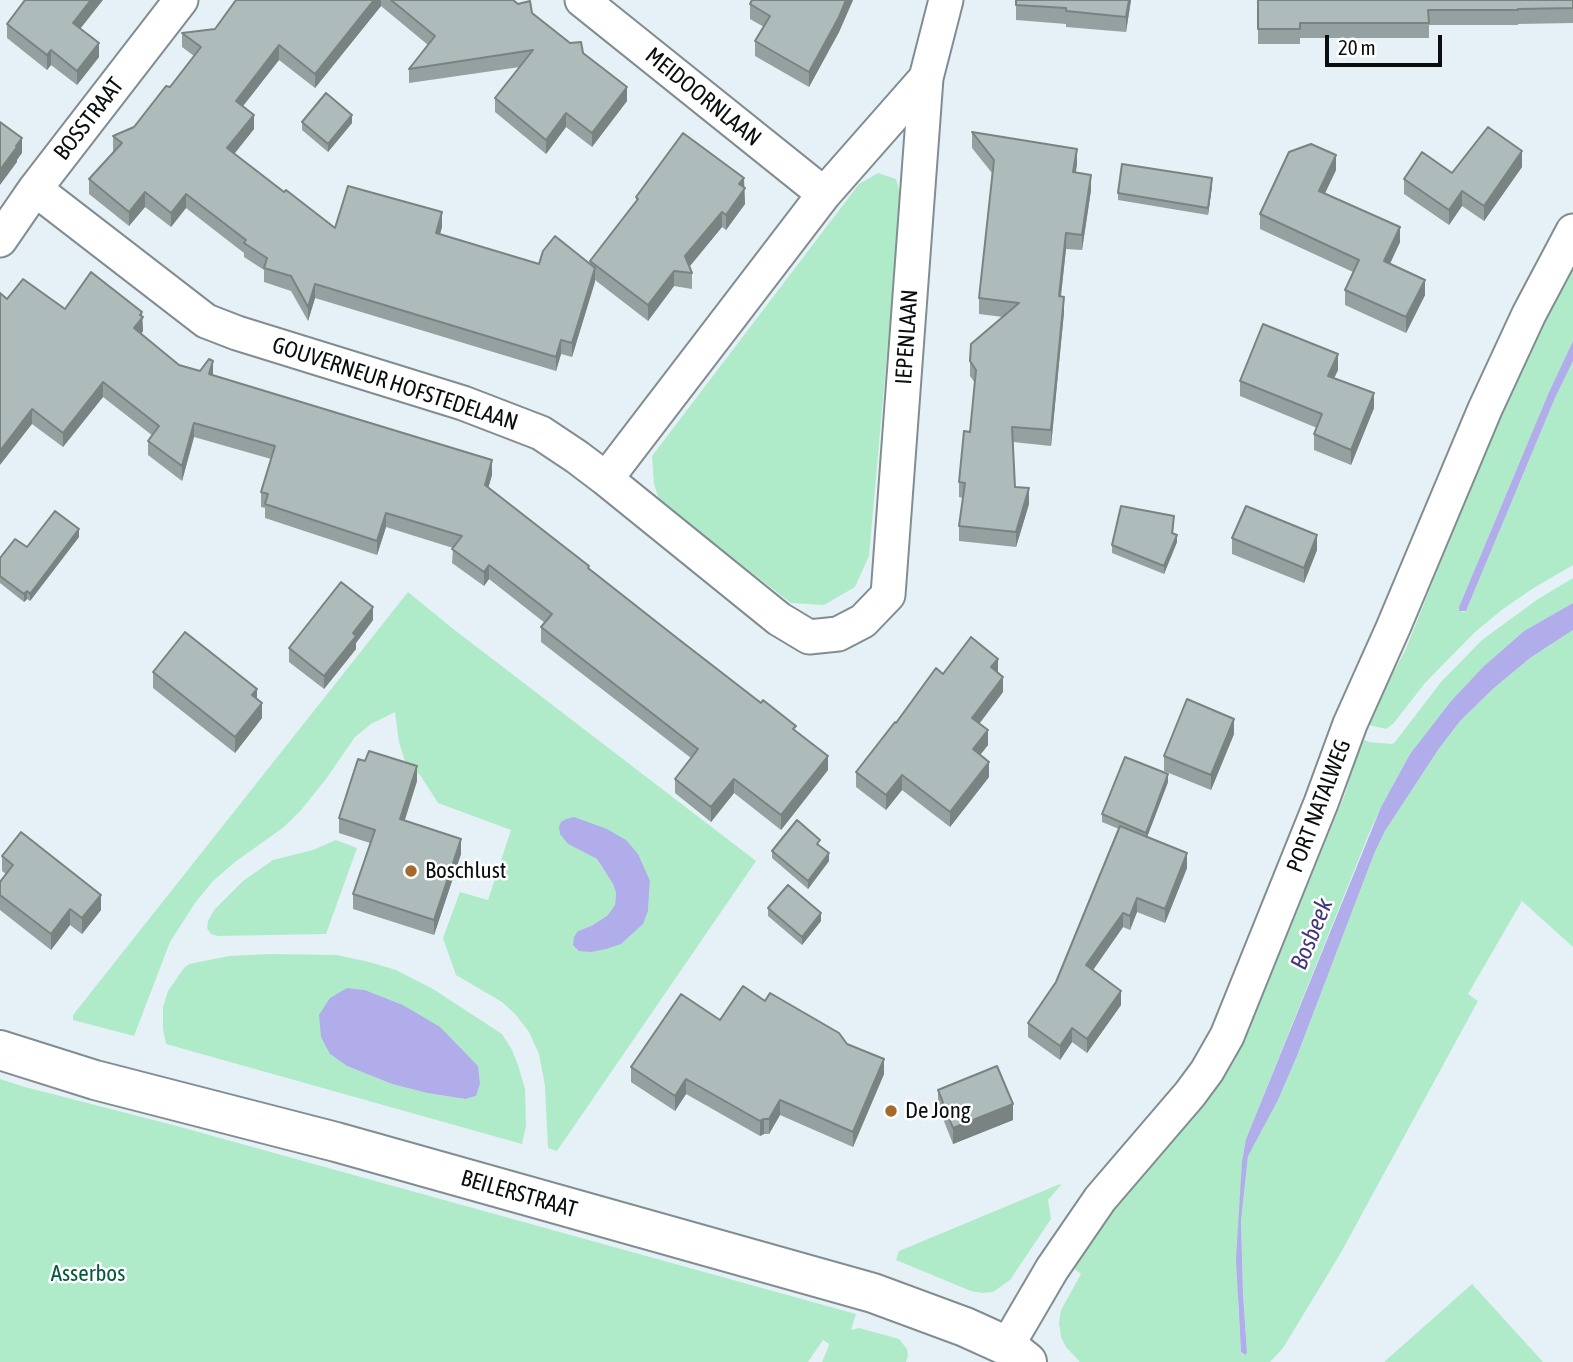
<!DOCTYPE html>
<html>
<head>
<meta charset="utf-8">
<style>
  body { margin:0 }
  #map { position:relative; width:1573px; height:1362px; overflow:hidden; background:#e5f1f6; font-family:"Asap Condensed",sans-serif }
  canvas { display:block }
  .scale { position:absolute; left:1325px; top:35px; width:117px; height:32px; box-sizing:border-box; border:4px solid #0a0e0f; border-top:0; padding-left:9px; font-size:21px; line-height:24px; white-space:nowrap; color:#0a0e0f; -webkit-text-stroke:5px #fff; paint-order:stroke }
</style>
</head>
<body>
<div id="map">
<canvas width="1573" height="1362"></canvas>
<div class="scale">20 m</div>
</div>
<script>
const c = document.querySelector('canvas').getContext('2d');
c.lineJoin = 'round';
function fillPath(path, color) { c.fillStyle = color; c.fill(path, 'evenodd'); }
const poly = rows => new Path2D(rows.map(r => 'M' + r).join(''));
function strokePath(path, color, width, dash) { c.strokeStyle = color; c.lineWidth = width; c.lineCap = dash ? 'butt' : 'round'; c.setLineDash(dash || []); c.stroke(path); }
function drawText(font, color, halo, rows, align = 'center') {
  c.font = font + ' "Asap Condensed",sans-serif'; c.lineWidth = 5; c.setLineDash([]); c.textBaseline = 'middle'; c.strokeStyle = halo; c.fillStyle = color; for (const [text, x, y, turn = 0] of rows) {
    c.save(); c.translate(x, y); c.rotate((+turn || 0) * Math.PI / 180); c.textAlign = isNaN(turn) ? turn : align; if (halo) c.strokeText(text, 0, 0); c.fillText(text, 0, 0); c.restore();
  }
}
const green = poly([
  [878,173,896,179,901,197,869,556,855,587,824,605,791,603,660,502,654,484,652,456,859,184],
  [1573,263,1573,341,1549,392,1459,607,1459,611,1464,612,1466,611,1555,398,1573,361,1573,565,1532,589,1503,609,1475,632,1425,683,1393,724,1386,729,1360,723,1371,700,1392,674,1405,651,1489,442,1517,377],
  [1573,578,1573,603,1524,631,1484,666,1451,701,1410,754,1381,807,1370,831,1246,1139,1242,1161,1238,1304,1241,1352,1244,1355,1247,1353,1243,1293,1241,1221,1248,1155,1278,1100,1297,1056,1374,854,1385,831,1438,750,1460,721,1494,688,1530,658,1573,630,1573,947,1522,901,1468,994,1478,1001,1339,1256,1283,1348,1270,1362,1080,1362,1066,1347,1061,1337,1059,1323,1061,1310,1081,1274,1072,1267,1110,1213,1210,1097,1232,1065,1249,1030,1345,794,1350,776,1349,752,1355,736,1369,742,1380,743,1392,744,1395,742,1441,682,1482,640,1538,599],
  [408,592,452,628,756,861,557,1151,548,1148,545,1086,539,1054,529,1032,516,1015,502,1002,456,975,443,938,460,892,488,900,511,830,438,803,420,775,405,761,399,742,395,712,371,724,355,737,326,779,302,809,284,827,235,862,213,881,195,903,170,942,134,1036,73,1020,73,1015],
  [561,822,650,881,648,911,642,924,621,944,578,931,591,926,606,917,615,905,616,893,613,884,597,859,568,844],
  [336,840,357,848,326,934,218,936,211,934,207,928,208,921,214,910,243,881,273,860,313,850],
  [271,954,337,955,369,962,396,970,433,989,502,1034,512,1050,518,1065,525,1089,526,1126,522,1144,166,1044,163,1029,163,1007,168,991,184,968,189,964,229,956],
  [347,988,365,990,403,1005,416,1014,480,1084,476,1096,464,1099,427,1093,392,1084,347,1066,330,1054],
  [0,1079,25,1087,173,1125,856,1314,851,1330,859,1328,899,1339,907,1349,908,1356,906,1362,822,1362,828,1348,829,1344,823,1340,808,1362,0,1362],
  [1060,1184,1061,1185,1048,1200,1051,1219,1010,1280,993,1292,982,1293,971,1291,896,1260,899,1251],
  [1472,1284,1543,1362,1384,1362]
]);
const water = poly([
  [1573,341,1573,361,1555,398,1466,611,1459,611,1459,607,1549,392],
  [1573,603,1573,630,1530,658,1494,688,1460,721,1438,750,1385,831,1374,854,1297,1056,1278,1100,1248,1156,1241,1221,1243,1293,1247,1353,1245,1355,1241,1352,1236,1260,1242,1161,1246,1139,1381,807,1410,754,1451,701,1484,666,1524,631],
  [574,817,607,829,626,840,638,854,650,881,648,911,643,924,621,944,606,949,591,952,579,951,573,945,574,937,578,931,591,926,607,916,615,905,616,893,613,884,597,859,568,844,560,834,559,827,561,822,566,819],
  [347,988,365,990,403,1005,440,1027,478,1066,480,1084,476,1096,465,1099,427,1093,392,1084,347,1066,330,1054,321,1037,319,1015,330,998]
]);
const minor = poly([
  [582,0,824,194],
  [35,189,206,321,237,333,463,403,541,433,577,457,606,479,779,619,809,637,838,634,863,621,888,595,926,78,946,0],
  [0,240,35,189,181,0],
  [606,479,824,194,926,78],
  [1007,1346,1052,1269,1100,1199,1190,1094,1207,1071,1227,1036,1321,803,1350,724,1393,628,1485,409,1529,314,1573,231]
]);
const tertiary = poly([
  [0,1050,95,1080,336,1142,873,1293,965,1327,1007,1346,1027,1362]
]);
const wall = poly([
  [236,0,513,0,532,13,583,53,627,101,592,147,566,127,546,154,495,112,495,98,520,67,409,83,409,69,428,45,381,6,315,88,279,60,243,106,254,129,234,154,284,192,335,228,442,227,440,234,539,264,590,264,590,261,636,202,636,197,744,188,745,204,726,230,722,227,690,266,692,273,692,289,674,286,648,321,595,280,572,357,561,354,556,371,315,298,308,321,291,291,264,282,264,270,244,257,244,253,186,208,171,227,145,207,129,226,89,194,89,179,114,152,113,151,113,136,134,127,170,87,194,56,182,47,182,33,215,29],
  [752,0,853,0,839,32,809,87,755,56,755,41,764,27,750,19,750,4],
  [1016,0,1131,0,1126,32,1066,27,1066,24,1016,20],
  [1258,0,1573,0,1573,23,1518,24,1518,25,1429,25,1429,38,1300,38,1300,44,1258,44],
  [7,24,80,29,99,57,77,85,51,65,47,70,7,38],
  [302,122,352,123,328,152,302,130],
  [972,132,1077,164,1076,172,1091,190,1082,250,1066,249,1061,296,1064,312,1051,446,1013,442,1015,487,1029,504,1016,547,959,541,959,526,963,498,959,497,959,482,970,432,975,383,970,376,970,361,1003,317,979,314,979,298,992,173,972,148],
  [1522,167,1484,221,1462,206,1449,225,1404,194,1404,179],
  [1336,170,1325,193,1400,242,1390,264,1425,295,1406,333,1345,305,1345,290,1353,272,1260,229,1260,214],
  [1212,186,1208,215,1118,200,1118,193],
  [7,299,65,309,142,316,143,331,141,334,179,365,213,375,492,475,488,488,589,569,796,732,828,770,781,830,734,793,711,822,675,793,675,779,691,758,541,642,541,627,545,623,489,579,484,586,452,563,453,548,386,527,377,555,265,518,265,508,261,507,261,492,271,459,194,437,182,481,148,455,148,441,153,436,103,397,63,447,32,424],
  [1338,370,1334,378,1374,408,1351,465,1314,450,1314,434,1317,428,1240,396,1240,381],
  [1174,524,1173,534,1177,542,1164,574,1112,553,1112,545],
  [79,537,30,601,27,599,24,602,0,583,0,558,27,547],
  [1232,538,1317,550,1304,583,1232,554],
  [373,620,356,643,356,649,324,689,289,662,289,648],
  [153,672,262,718,235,753,153,688],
  [998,673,1003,692,980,723,988,745,980,755,989,777,950,827,902,790,886,810,856,787,856,772,896,723,943,674],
  [1234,734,1211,790,1164,771,1164,756],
  [417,781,405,820,461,854,434,935,353,909,353,894,370,843,339,833,339,818],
  [1168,782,1147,837,1187,868,1165,923,1137,912,1130,930,1123,927,1093,970,1121,1005,1087,1053,1072,1042,1060,1060,1028,1037,1028,1023,1056,982,1119,829,1102,822,1102,814],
  [772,851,829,861,808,889,772,858],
  [2,856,101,910,82,934,70,925,51,950,0,910,0,882,6,874,2,871],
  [768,908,821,921,802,945,768,916],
  [765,1001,847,1044,884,1074,853,1147,780,1115,769,1134,764,1134,760,1136,686,1094,675,1111,631,1082,631,1067,720,1020],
  [938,1090,1013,1120,953,1144,938,1106]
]);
const shadedWall = poly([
  [91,0,103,0,73,38,73,23],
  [374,0,381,0,381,6,315,88,315,74],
  [846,0,853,0,839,32,809,87,809,72],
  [1129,0,1131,0,1126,32,1126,17],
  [99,43,99,57,77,85,77,71],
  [279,45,279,60,236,115,236,101],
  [51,50,51,65,47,70,47,55],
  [627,87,627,101,592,147,592,133],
  [566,113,566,127,546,154,546,140],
  [254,115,254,129,227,163,227,148],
  [352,115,352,123,328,152,328,144],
  [22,138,22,153,17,160,17,162,0,185,0,170],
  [1077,149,1077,164,1073,187,1073,172],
  [1522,151,1522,167,1484,221,1484,206],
  [1336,155,1336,170,1319,206,1319,191],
  [1091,175,1091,190,1082,250,1082,235],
  [744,178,745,204,726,230,726,215,739,184],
  [1212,178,1212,186,1208,215,1208,208],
  [1462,191,1462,206,1449,225,1449,210],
  [145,192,145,207,129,226,129,212],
  [186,194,186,208,171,227,171,213],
  [442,212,442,227,436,248,436,233],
  [722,212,722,227,685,272,685,256],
  [1400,227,1400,242,1384,276,1384,261],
  [1066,233,1066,249,1059,311,1059,296],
  [595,268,595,282,572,357,572,343],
  [674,271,674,286,648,321,648,305],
  [1425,280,1425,295,1406,333,1406,317],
  [315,284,315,298,308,321,308,307],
  [1064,297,1064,312,1051,446,1051,430],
  [142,312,143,331,134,343,134,328],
  [561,340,561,354,556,371,556,357],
  [1338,354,1338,370,1328,391,1328,376],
  [213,361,213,375,209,374],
  [103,382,103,397,63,447,63,433],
  [1374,393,1374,408,1351,465,1351,450],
  [32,409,32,424,0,465,0,451],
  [194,423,194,437,182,481,182,466],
  [492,460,492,475,485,499,485,485],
  [1029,488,1029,504,1016,547,1016,532],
  [386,513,386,527,377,555,377,541],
  [79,529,79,537,30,601,30,594],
  [1177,535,1177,542,1164,574,1164,566],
  [1317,535,1317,550,1304,583,1304,568],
  [489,565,489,579,484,586,484,572],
  [27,591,27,599,24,602,24,594],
  [373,607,373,620,356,643,356,649,324,689,324,676,353,633],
  [998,659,998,674,991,667],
  [1003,677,1003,692,972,733,972,718],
  [257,689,257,705,252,695],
  [262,703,262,718,235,753,235,737],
  [1234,719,1234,734,1211,790,1211,775],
  [988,730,988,745,973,764,973,749],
  [828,756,828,770,781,830,781,815],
  [989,762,989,777,950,827,950,812],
  [417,766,417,781,400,834,400,819],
  [1168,774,1168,782,1146,840,1146,833],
  [902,775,902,790,886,810,886,795],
  [734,779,734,793,711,822,711,807],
  [461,839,461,854,434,935,434,920],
  [829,853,829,861,808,889,808,881],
  [1187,853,1187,868,1165,923,1165,909],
  [101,895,101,910,82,934,82,918],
  [1137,898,1137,912,1130,930,1130,916],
  [70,909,70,925,51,950,51,934],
  [821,913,821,921,802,945,802,937],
  [1123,913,1123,927,1086,980,1086,965],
  [1121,991,1121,1005,1087,1053,1087,1039],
  [1072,1028,1072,1042,1060,1060,1060,1046],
  [884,1059,884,1074,853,1147,853,1132],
  [686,1079,686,1094,675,1111,675,1096],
  [780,1100,780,1115,769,1134,769,1119],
  [1013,1104,1013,1120,953,1144,953,1128],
  [764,1119,764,1134,760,1136,760,1121]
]);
const building = poly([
  [25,0,91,0,73,23,99,43,77,71,51,50,47,55,7,24,25,0],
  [236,0,374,0,315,74,279,45,236,101,254,115,227,148,284,192,286,190,335,228,348,186,442,212,436,233,539,264,543,251,555,236,595,268,572,343,561,340,556,357,315,284,308,307,291,276,264,268,267,258,244,243,246,240,186,194,171,213,145,192,129,212,89,179,122,143,113,136,134,127,166,86,170,87,201,47,182,33,215,29,236,0],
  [391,0,513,0,518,4,530,1,532,13,570,43,581,42,583,53,627,87,592,133,566,113,546,140,495,98,533,50,409,69,435,36,391,0],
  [752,0,846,0,839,17,809,72,755,41,770,16,750,4,752,0],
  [1016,0,1129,0,1126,17,1066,11,1066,8,1016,5,1016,0],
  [1258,0,1573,0,1573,8,1518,9,1518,10,1428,10,1429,23,1300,23,1300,29,1258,29,1258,0],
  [326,93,352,115,328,144,302,122,326,93],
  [0,122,22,138,16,146,17,147,0,170,0,122],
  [1488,127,1522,151,1484,206,1462,191,1449,210,1404,179,1422,152,1452,173,1488,127],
  [972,132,1077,149,1073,172,1091,175,1082,235,1066,233,1059,296,1064,297,1051,430,1012,427,1015,487,1029,488,1016,532,959,526,965,483,959,482,964,431,970,432,976,370,970,361,971,344,1019,303,979,298,994,160,972,132],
  [683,133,744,178,739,184,745,188,726,215,722,212,685,256,692,273,674,271,648,305,590,261,638,199,636,197,683,133],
  [1311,144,1336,155,1319,191,1400,227,1384,261,1425,280,1406,317,1345,290,1359,260,1260,214,1289,152,1311,144],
  [1122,164,1212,178,1208,208,1118,193,1122,164],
  [91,272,142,312,140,315,143,317,134,328,179,365,200,371,209,359,213,361,209,374,492,460,485,485,589,566,588,568,677,638,761,703,763,700,796,726,793,729,828,756,781,815,734,779,711,807,675,779,698,749,541,627,552,614,489,565,484,572,452,549,462,536,386,513,377,541,265,504,268,494,261,492,275,446,194,423,182,466,148,441,159,426,103,382,63,433,32,409,0,451,0,293,7,299,23,279,65,309,91,272],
  [1263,324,1338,354,1328,376,1374,393,1351,450,1314,434,1322,414,1240,381,1263,324],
  [1121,506,1174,516,1172,533,1177,535,1164,566,1112,545,1121,506],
  [1246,506,1317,535,1304,568,1232,538,1246,506],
  [55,511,79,529,30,594,27,591,24,594,0,576,0,558,15,539,27,547,55,511],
  [341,582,373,607,353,633,356,636,324,676,289,648,341,582],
  [185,632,257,689,252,695,262,703,235,737,153,672,185,632],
  [971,637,998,659,991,667,1003,677,972,718,988,730,973,749,989,762,950,812,902,775,886,795,856,772,895,722,896,723,936,668,943,674,971,637],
  [1187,699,1234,719,1211,775,1164,756,1187,699],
  [369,751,417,766,400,819,461,839,434,920,353,894,375,830,339,818,358,759,365,761,369,751],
  [1125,757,1168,774,1146,833,1102,814,1125,757],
  [797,820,820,840,817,844,829,853,808,881,772,851,797,820],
  [1120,826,1187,853,1165,909,1137,898,1130,916,1123,913,1086,965,1121,991,1087,1039,1072,1028,1060,1046,1028,1023,1056,982,1120,826],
  [21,832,101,895,82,918,70,909,51,934,0,895,0,882,13,865,2,856,21,832],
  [788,885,821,913,802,937,768,908,788,885],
  [743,986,765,1001,770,993,839,1033,847,1044,884,1059,853,1132,780,1100,769,1119,764,1119,760,1121,686,1079,675,1096,631,1067,681,994,720,1020,743,986],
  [997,1066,1013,1104,953,1128,938,1090,997,1066]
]);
const markers = [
  [411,871,7,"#a5692b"],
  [891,1111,7,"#a5692b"]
];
const streetNames = [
  ["MEIDOORNLAAN",703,97,39],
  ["BOSSTRAAT",89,119,-52],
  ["IEPENLAAN",907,337,-86],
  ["GOUVERNEUR HOFSTEDELAAN",395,384,18],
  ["PORT NATALWEG",1319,806,-69],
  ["BEILERSTRAAT",519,1194,16]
];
const poiNames = [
  ["Boschlust",425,871],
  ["De Jong",905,1111]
];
const parkNames = [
  ["Asserbos",88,1274]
];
const waterNames = [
  ["Bosbeek",1312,934,-68]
];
fillPath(green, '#b0ebc9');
fillPath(water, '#b1acea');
strokePath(minor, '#828d92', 37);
strokePath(tertiary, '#828d92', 42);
strokePath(minor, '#fff', 33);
strokePath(tertiary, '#fff', 38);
fillPath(wall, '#95a1a0');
fillPath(shadedWall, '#798382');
fillPath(building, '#adbbba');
strokePath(building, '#798382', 2);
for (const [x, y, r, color] of markers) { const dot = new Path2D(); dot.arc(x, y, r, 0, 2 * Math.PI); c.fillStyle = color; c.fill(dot); strokePath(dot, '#fff', 2.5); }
drawText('23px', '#0a0e0f', '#fff', streetNames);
drawText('23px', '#0a0e0f', '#fff', poiNames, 'left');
drawText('23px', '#035c3a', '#fff', parkNames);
drawText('italic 24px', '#43367e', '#fff', waterNames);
</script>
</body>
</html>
